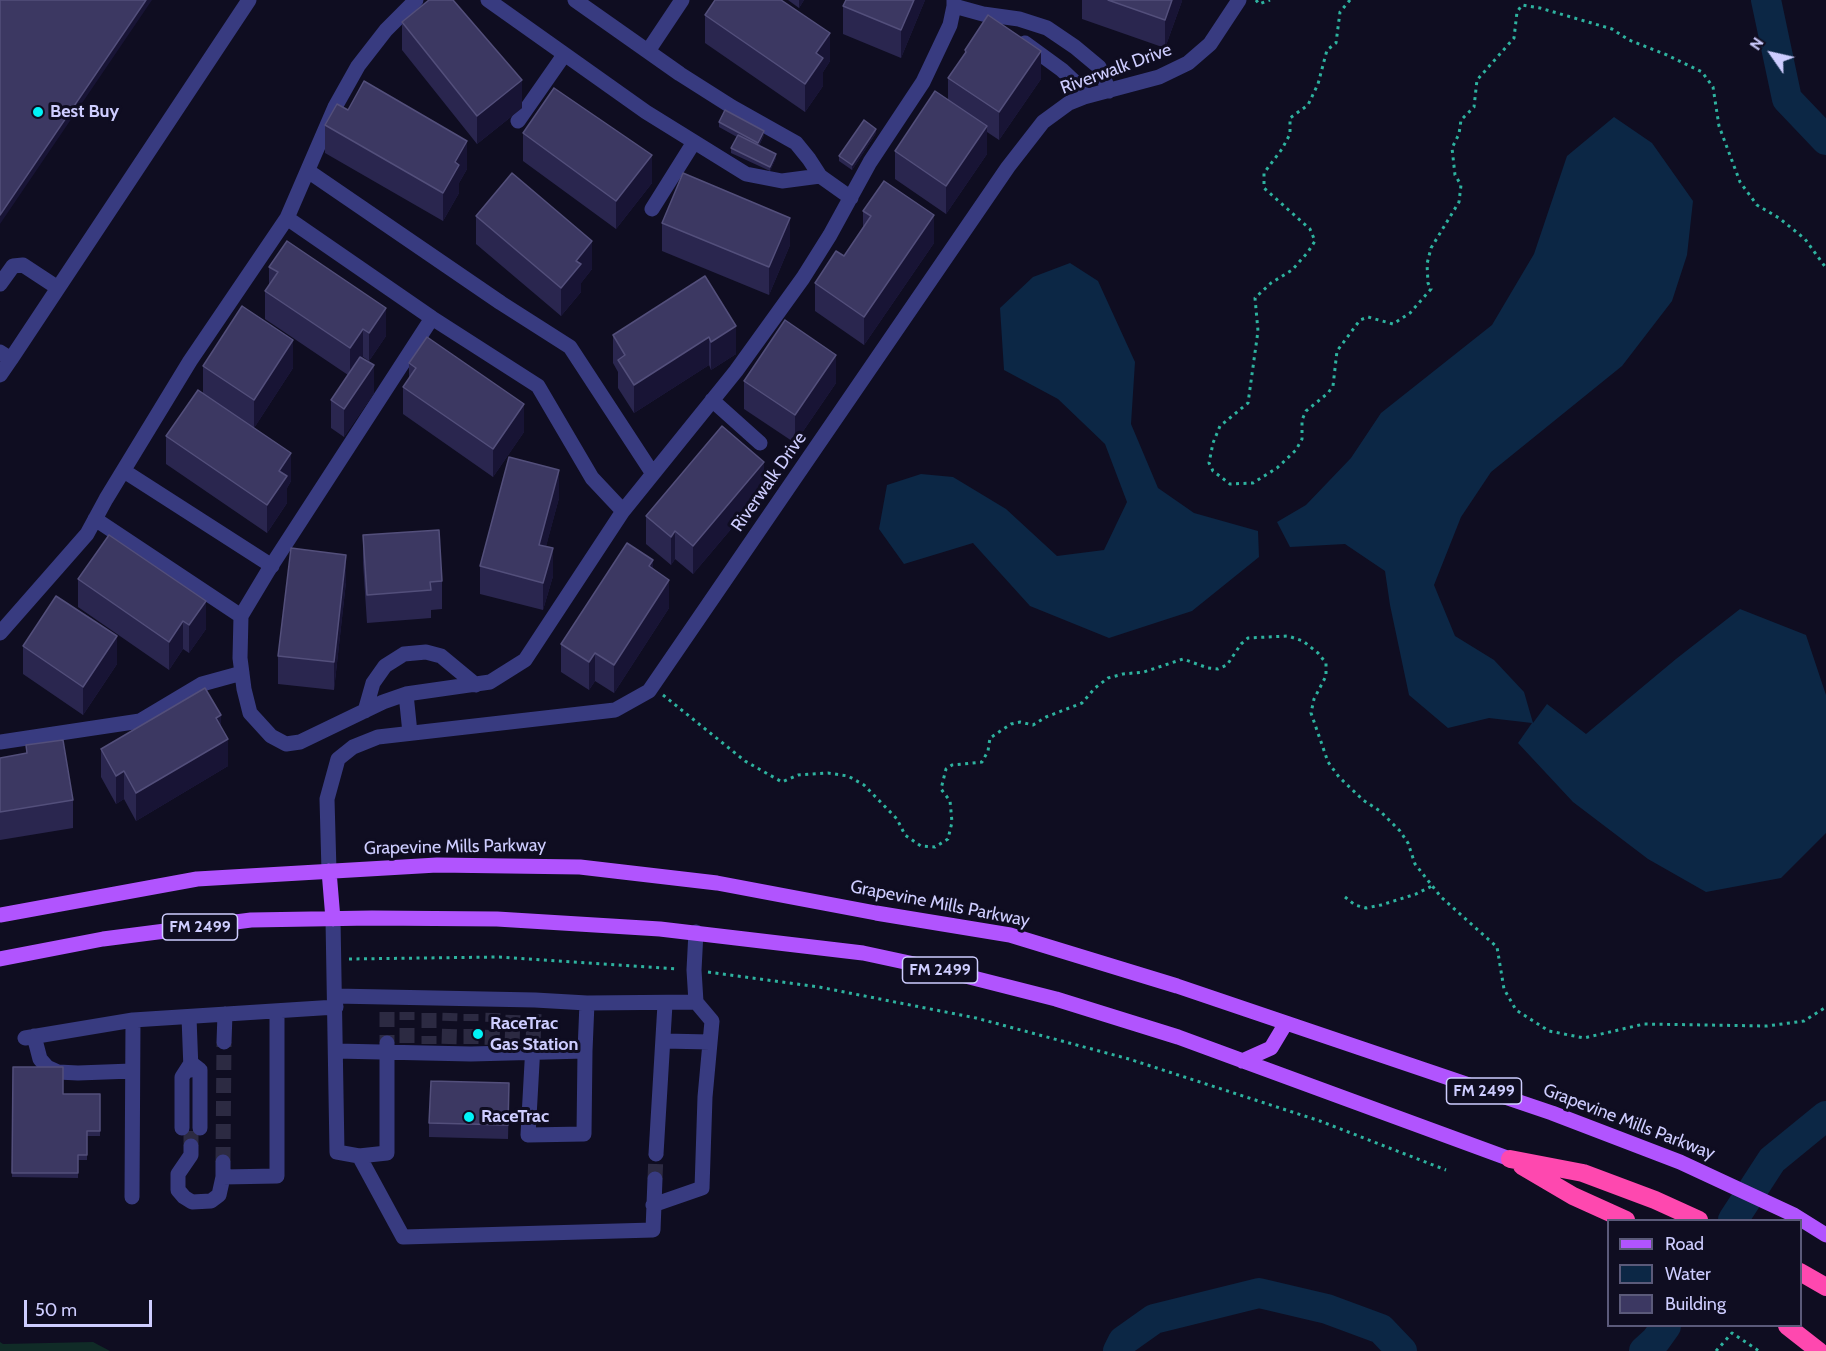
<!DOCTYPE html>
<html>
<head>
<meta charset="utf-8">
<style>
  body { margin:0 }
  #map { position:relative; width:1826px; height:1351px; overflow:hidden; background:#0f0d21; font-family:Cabin,sans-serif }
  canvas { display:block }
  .legend { position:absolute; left:1607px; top:1219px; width:195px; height:108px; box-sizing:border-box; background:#0f0d21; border:2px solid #5b5a7a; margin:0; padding:8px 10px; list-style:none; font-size:18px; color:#cecdff }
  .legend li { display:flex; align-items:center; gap:12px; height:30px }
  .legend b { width:30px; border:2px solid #5b5a7a }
  .north { position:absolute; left:1742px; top:24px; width:60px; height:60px; -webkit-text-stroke:4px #0f0d21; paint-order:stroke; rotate:304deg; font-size:16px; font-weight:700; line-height:24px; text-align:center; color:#cecdff }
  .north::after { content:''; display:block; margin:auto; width:21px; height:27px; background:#cecdff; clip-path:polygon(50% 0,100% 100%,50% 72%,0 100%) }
  .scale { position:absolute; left:24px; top:1300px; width:128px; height:27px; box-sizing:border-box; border:3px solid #cecdff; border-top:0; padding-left:8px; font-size:18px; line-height:21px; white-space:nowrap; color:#cecdff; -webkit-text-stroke:4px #0f0d21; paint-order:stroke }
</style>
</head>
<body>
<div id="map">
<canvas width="1826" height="1351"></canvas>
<ul class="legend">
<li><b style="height:8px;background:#b154fe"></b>Road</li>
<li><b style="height:16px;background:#0c2745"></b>Water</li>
<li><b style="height:16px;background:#3c3862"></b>Building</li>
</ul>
<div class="north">N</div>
<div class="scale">50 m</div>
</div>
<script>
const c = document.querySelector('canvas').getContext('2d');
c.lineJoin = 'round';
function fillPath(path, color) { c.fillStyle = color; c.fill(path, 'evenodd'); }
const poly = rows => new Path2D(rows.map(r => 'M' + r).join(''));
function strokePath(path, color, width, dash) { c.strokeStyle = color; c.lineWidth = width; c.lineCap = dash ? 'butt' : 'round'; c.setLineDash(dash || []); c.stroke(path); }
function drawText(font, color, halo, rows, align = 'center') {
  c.font = font + ' Cabin,sans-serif'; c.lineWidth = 6; c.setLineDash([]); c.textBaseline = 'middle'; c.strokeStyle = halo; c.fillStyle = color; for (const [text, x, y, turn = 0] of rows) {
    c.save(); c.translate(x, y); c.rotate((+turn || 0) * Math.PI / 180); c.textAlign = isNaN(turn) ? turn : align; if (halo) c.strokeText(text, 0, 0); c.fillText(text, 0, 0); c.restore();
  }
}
const green = poly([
  [0,1342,3,1344,93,1342,110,1351,0,1351]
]);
const water = poly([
  [1614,117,1652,143,1693,201,1687,255,1672,301,1622,366,1491,472,1461,517,1434,585,1455,636,1494,660,1524,692,1533,723,1547,704,1586,734,1676,659,1740,609,1806,635,1826,695,1826,833,1781,878,1706,892,1648,859,1573,802,1518,743,1532,723,1489,718,1448,728,1409,695,1390,605,1385,571,1345,544,1290,547,1277,522,1306,505,1351,458,1381,413,1492,325,1534,254,1567,156],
  [1070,263,1098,281,1135,362,1131,424,1158,488,1194,513,1258,531,1259,557,1192,611,1109,638,1030,606,973,543,904,564,879,529,887,485,921,474,953,477,1006,509,1057,556,1104,550,1127,502,1105,444,1058,399,1004,370,1000,308,1033,277]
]);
const river = poly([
  [1766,0,1787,99,1826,140],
  [1733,1220,1772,1160,1826,1116],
  [1118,1351,1123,1341,1154,1319,1259,1293,1327,1309,1381,1329,1402,1351],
  [1644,1351,1656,1340,1666,1326]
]);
const minorTunnel = poly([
  [387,1012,387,1043],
  [429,1013,429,1044],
  [407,1043,407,1012],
  [449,1044,450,1013],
  [471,1044,471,1014],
  [492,1045,493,1013],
  [533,1045,534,1014],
  [512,1046,513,1015],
  [191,1146,191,1128],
  [223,1162,224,1042],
  [655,1179,656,1154]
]);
const path = poly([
  [1256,0,1259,4,1270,0],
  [1350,0,1340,12,1336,43,1327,50,1318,84,1308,105,1290,118,1290,134,1282,149,1264,173,1264,188,1310,229,1315,241,1308,252,1292,270,1271,283,1255,298,1258,331,1248,403,1220,426,1213,443,1209,463,1213,471,1230,484,1253,483,1277,468,1296,450,1302,439,1302,420,1306,411,1328,393,1333,386,1337,351,1360,320,1368,317,1393,324,1410,313,1431,289,1428,283,1427,264,1431,248,1459,202,1461,185,1455,175,1452,148,1459,134,1461,120,1474,107,1477,80,1514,38,1517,12,1522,5,1540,8,1612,29,1629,40,1667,55,1702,72,1713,87,1719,126,1740,182,1757,205,1779,218,1805,239,1826,268],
  [663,695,745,761,782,782,798,775,828,773,848,776,864,785,897,819,905,835,921,846,935,847,948,839,952,822,950,801,941,789,946,769,952,765,982,762,988,751,990,738,1011,724,1020,722,1033,725,1046,717,1082,703,1095,688,1108,678,1123,674,1144,672,1183,659,1208,668,1218,669,1227,665,1241,644,1248,638,1288,636,1303,641,1318,653,1326,663,1326,676,1314,699,1311,713,1328,762,1339,777,1363,800,1380,811,1400,831,1408,843,1415,864,1441,897,1497,947,1504,989,1516,1010,1549,1031,1584,1038,1644,1024,1767,1026,1804,1021,1826,1007],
  [1345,897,1355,905,1366,908,1381,905,1416,894,1432,886],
  [349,959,499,957,678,969],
  [708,972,819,987,976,1018,1129,1059,1320,1121,1446,1170],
  [1716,1351,1732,1333,1759,1351]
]);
const minor = poly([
  [488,0,646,112,746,174,782,181,820,176,851,198],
  [575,0,680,74,732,107,796,143,809,159,820,176],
  [954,0,954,6,983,14,1019,19,1047,28,1075,47,1099,67,1109,91],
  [1025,43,1062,70,1079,86,1084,97],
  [648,51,682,0],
  [518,121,564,55],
  [308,171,501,303,570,347,653,474],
  [652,209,694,142],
  [287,218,432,318,538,386,592,478,623,511],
  [0,284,13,266,23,265,58,288],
  [0,352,11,359,0,375],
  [11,359,249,0],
  [712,400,760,443],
  [124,471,272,566],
  [95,519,241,616],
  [0,633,87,534,106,499,190,361,287,218,335,107,358,66,386,30,416,0],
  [406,694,383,702,300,742,286,744,271,736,250,713,244,689,240,658,241,616,268,571,432,318],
  [365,711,373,683,385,666,404,654,426,652,441,656,476,685],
  [410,733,406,694,490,682,525,660,623,511,736,371,803,278,830,235,870,162,923,82,950,25,954,6],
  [0,742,140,721,202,684,242,673],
  [329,871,327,799,338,759,353,747,378,737,615,710,649,691,1008,167,1043,122,1069,103,1084,97,1159,77,1188,63,1210,44,1239,0],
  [333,919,337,1152,359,1156,387,1153,387,1043],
  [335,996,535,1000,587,1003,696,1002],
  [189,1017,191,1070],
  [34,1036,40,1059,47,1067,58,1072,78,1073,132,1071],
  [25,1038,133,1020,336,1007],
  [664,1041,710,1042],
  [224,1042,225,1014],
  [533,1045,528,1135,584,1134,585,1051,587,1003],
  [336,1051,471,1054,585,1051],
  [182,1128,182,1077,191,1063,200,1070,200,1128],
  [191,1146,191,1155,178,1174,178,1190,184,1197,192,1202,211,1201,219,1195,223,1177,223,1162],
  [656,1154,665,1004],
  [359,1156,403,1237,653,1230,655,1179],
  [223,1177,277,1176,277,1011],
  [132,1197,133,1020],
  [653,1205,702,1188,705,1097,712,1021,696,1002,694,970,696,932]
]);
const major = poly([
  [329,871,333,919],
  [0,915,197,879,437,865,580,867,717,883,876,913,1010,935,1177,986,1552,1113,1680,1162,1794,1215,1826,1235],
  [0,959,103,939,251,920,372,918,497,919,660,929,863,953,942,970,1056,999,1178,1037,1510,1159],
  [1242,1061,1271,1048,1286,1023]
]);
const highway = poly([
  [1510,1159,1583,1173,1655,1200,1699,1220],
  [1522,1166,1573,1196,1626,1220],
  [1800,1272,1826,1287],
  [1787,1326,1819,1351]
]);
const wall = poly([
  [788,0,804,0,799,8],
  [846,0,925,0,901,58,843,34,843,6],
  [1082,0,1182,0,1182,1,1165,48,1082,19],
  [705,15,830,61,823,72,823,86,805,112,705,43],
  [402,22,522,108,477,144,402,50],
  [965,50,1041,79,999,140,987,132,987,154,946,214,895,179,895,151,948,100,948,78,965,54],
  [348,110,467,169,459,183,459,193,443,221,325,153,325,125],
  [719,122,764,135,759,146,776,158,770,171,731,153,731,148,737,137,719,127],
  [523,133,652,183,616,229,523,161],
  [876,133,852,170,839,161,839,156],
  [863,211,934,243,864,345,815,311,815,283,844,256,863,228],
  [476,216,592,269,581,283,581,292,561,316,476,244],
  [662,223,790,245,769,295,662,251],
  [269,267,386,336,369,361,363,357,362,358,374,393,344,437,331,428,331,400,348,375,265,319,265,291,269,285],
  [705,276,736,354,711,370,709,365,634,413,618,388,618,372,613,363,613,335],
  [409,363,524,432,493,477,403,414,403,387,409,379],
  [203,366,293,368,254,428,291,481,287,488,287,503,267,533,166,464,166,436,203,393],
  [744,381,836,383,795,443,744,409],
  [764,490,693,574,675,559,671,565,646,544,646,516],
  [559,498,546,546,553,576,543,610,480,594,480,566],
  [363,535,442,581,442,609,431,610,431,618,367,623,363,563],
  [653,569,669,608,614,693,595,681,589,690,561,672,561,644],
  [78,579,206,629,189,653,183,649,169,670,78,607],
  [346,582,334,690,278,684,278,656],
  [23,646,117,664,83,715,23,674],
  [221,726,228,766,136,821,124,799,116,804,101,777,101,749],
  [26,745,73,800,73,828,0,840,0,758,26,754],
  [13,1067,63,1094,100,1094,100,1136,87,1136,87,1160,78,1160,78,1178,12,1177],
  [509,1097,508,1139,429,1137,429,1123]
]);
const shadedWall = poly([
  [146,0,152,0,0,224,0,215],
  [799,0,804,0,799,8],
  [914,0,925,0,901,58,901,30],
  [1172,0,1182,0,1182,1,1165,48,1165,20],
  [830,33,830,61,823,72,823,86,805,112,805,84,816,53],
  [1041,51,1041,79,999,140,999,112],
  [522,80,522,108,477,144,477,116],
  [987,126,987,154,946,214,946,186],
  [876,129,876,133,852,170,852,165],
  [764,131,764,135,758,147,758,143],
  [467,141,467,169,459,183,459,193,443,221,443,193,455,162],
  [776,154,776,158,770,171,770,167],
  [652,155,652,183,616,229,616,201],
  [934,215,934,243,864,345,864,317],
  [790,218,790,245,769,295,769,267],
  [592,241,592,269,581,283,581,292,561,316,561,288,576,261],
  [386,308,386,336,369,361,369,333],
  [736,326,736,354,711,370,711,342],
  [363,329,363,357,350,376,350,348],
  [709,337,709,365,634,413,634,385],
  [293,340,293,368,254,428,254,400],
  [836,355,836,383,795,443,795,415],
  [374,365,374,393,344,437,344,409],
  [524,404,524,432,493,477,493,449],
  [291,453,291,481,287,488,287,503,267,533,267,505,279,471],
  [764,462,764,490,693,574,693,546],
  [559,470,559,498,539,573,539,545],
  [675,531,675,559,671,565,671,537],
  [553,548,553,576,543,610,543,583],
  [346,555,346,582,334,690,334,662],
  [653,560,653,588,649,566],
  [669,580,669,608,614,693,614,665],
  [206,601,206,629,189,653,189,625],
  [183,621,183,649,169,670,169,642],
  [117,636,117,664,83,715,83,687],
  [595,653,595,681,589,690,589,662],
  [221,715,221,743,228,739,228,766,136,821,136,793,216,718],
  [124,771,124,799,116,804,116,776]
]);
const building = poly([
  [0,0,146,0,0,215,0,0],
  [429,0,453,0,522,80,477,116,402,22,429,0],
  [715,0,781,0,830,33,816,53,823,58,805,84,705,15,715,0],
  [846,0,914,0,901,30,843,6,846,0],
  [1108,0,1172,0,1165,20,1108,0],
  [988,15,1041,51,999,112,948,78,966,52,965,50,988,15],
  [364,81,467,141,455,162,459,165,443,193,325,125,337,104,348,110,364,81],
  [554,88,652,155,616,201,523,133,554,88],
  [935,91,987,126,946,186,895,151,935,91],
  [725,110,764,131,758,143,719,122,725,110],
  [864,120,876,129,852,165,839,156,864,120],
  [738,135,776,154,770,167,731,148,738,135],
  [512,173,592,241,576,261,581,264,561,288,476,216,512,173],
  [683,173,790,218,769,267,662,223,683,173],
  [884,181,934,215,864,317,815,283,836,251,844,256,871,216,863,211,884,181],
  [287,241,386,308,369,333,363,329,350,348,265,291,278,272,269,267,287,241],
  [705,276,736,326,711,342,709,337,634,385,618,360,625,355,613,335,705,276],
  [242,306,293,340,254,400,203,366,242,306],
  [785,320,836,355,795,415,744,381,785,320],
  [427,337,524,404,493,449,403,387,416,368,409,363,427,337],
  [360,357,374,365,344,409,331,400,360,357],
  [198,390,291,453,279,471,287,476,267,505,166,436,198,390],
  [722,426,764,462,693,546,675,531,671,537,646,516,722,426],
  [509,457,559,470,539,545,553,548,543,583,480,566,509,457],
  [439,530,442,581,430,582,431,590,367,595,363,535,439,530],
  [109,535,206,601,189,625,183,621,169,642,78,579,109,535],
  [627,543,653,560,649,566,669,580,614,665,595,653,589,662,561,644,627,543],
  [291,548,346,555,334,662,278,656,291,548],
  [56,596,117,636,83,687,23,646,56,596],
  [205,688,221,715,216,718,228,739,136,793,124,771,116,776,101,749,205,688],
  [63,740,73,800,0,812,0,758,27,753,26,745,63,740],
  [13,1067,63,1067,63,1094,100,1094,100,1131,87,1131,87,1155,78,1155,78,1173,12,1173,13,1067],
  [431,1081,509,1083,508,1125,429,1123,431,1081]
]);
const markers = [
  [38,112,6,"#01f3f7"],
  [478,1034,6,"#01f3f7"],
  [469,1117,6,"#01f3f7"]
];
const shields = [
  [200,927,75],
  [940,970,75],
  [1484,1091,75]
];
const shieldNames = [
  ["FM 2499",200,927],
  ["FM 2499",940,970],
  ["FM 2499",1484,1091]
];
const streetNames = [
  ["Riverwalk Drive",1116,69,-20],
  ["Riverwalk Drive",769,482,-55],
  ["Grapevine Mills Parkway",455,847,-1],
  ["Grapevine Mills Parkway",940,904,11],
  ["Grapevine Mills Parkway",1629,1122,21]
];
const poiNames = [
  ["Best Buy",50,112],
  ["RaceTrac",490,1024],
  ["Gas Station",490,1045],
  ["RaceTrac",481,1117]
];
fillPath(green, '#102b27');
fillPath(water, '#0c2745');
strokePath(river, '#0c2745', 30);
strokePath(minorTunnel, '#2c2a42', 15, [15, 8]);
strokePath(path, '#2eb29f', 3, [3, 4.5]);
strokePath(minor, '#383b80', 15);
strokePath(major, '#b154fe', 15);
strokePath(highway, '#fe48af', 18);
fillPath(wall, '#2a264f');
fillPath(shadedWall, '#181435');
fillPath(building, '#3c3862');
strokePath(building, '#534f7b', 1.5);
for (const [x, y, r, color] of markers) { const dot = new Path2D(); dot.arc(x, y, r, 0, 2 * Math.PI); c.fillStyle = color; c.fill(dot); strokePath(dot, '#0f0d21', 2); }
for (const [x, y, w] of shields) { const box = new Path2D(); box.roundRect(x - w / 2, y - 13, w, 26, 4.5); c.fillStyle = '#0f0d21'; c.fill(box); strokePath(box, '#cecdff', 1.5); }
drawText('bold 16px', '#cecdff', null, shieldNames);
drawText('18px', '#cecdff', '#0f0d21', streetNames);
drawText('bold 18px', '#cecdff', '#0f0d21', poiNames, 'left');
</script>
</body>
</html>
